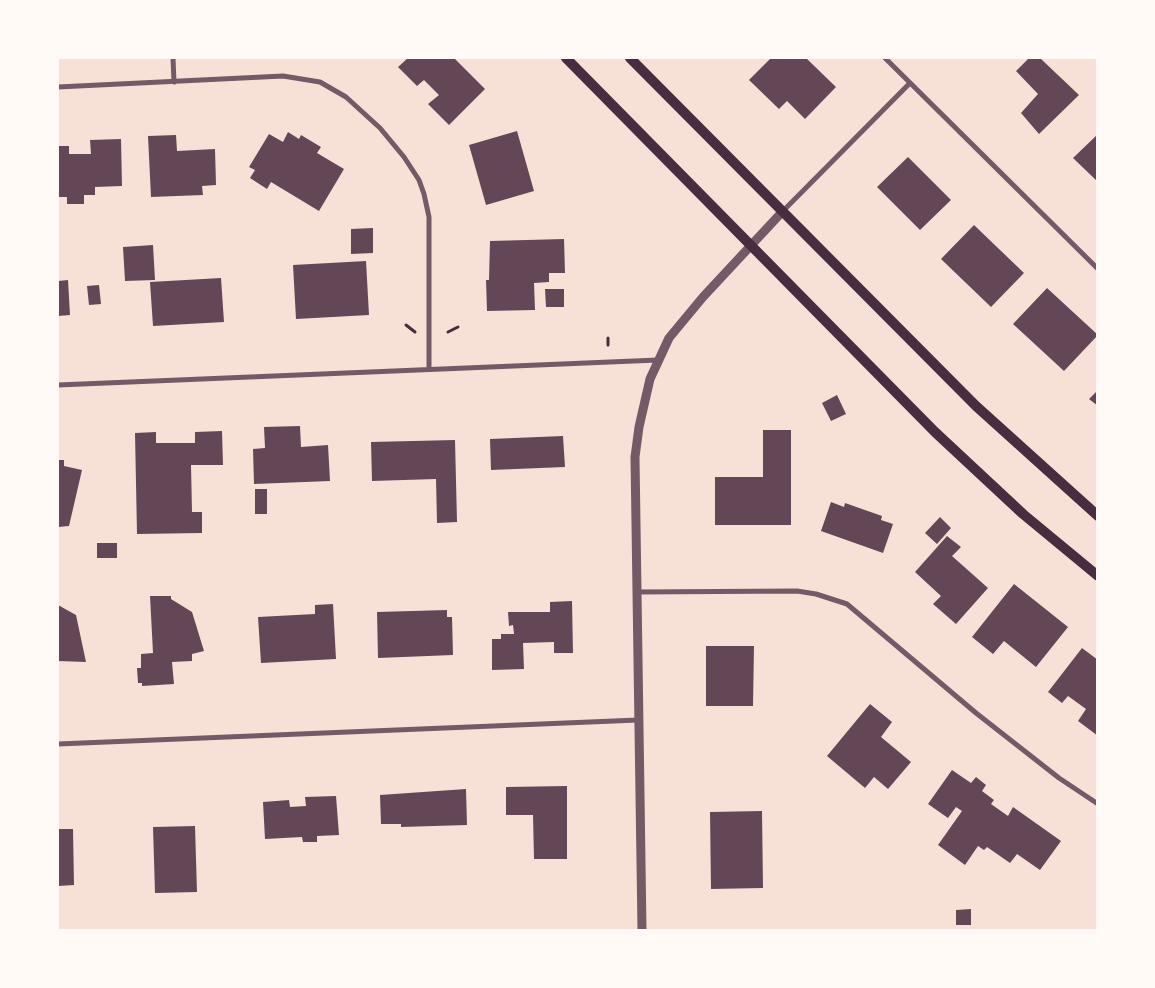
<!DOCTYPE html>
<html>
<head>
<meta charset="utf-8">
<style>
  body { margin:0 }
  #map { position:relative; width:1155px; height:988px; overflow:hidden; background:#f7e1d7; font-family:"Noto Sans",sans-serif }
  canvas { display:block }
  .frame { position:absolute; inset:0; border:59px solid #fffaf5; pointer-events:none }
</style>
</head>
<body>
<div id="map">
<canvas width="1155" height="988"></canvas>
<div class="frame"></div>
</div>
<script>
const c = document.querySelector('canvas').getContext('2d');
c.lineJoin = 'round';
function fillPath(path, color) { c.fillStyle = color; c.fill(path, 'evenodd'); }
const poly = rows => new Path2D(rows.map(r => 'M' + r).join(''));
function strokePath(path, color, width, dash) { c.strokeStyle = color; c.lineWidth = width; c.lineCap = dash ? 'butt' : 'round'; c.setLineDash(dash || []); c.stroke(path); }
const building = poly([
  [408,58,454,58,485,89,449,125,428,104,439,95,424,80,417,86,398,67],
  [771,58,806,58,836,87,805,119,787,101,779,109,749,80],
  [1029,58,1040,58,1079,95,1039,134,1021,113,1038,94,1016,71],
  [517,131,534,191,486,205,469,145],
  [288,132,299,139,301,135,321,147,317,153,344,169,319,211,271,182,267,189,250,178,255,170,249,167,269,134,283,142],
  [1098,134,1098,182,1073,158],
  [176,135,177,151,215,149,216,185,202,186,203,195,151,197,148,136],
  [121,139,122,186,95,187,95,195,84,195,84,204,67,204,67,197,58,197,58,146,69,146,69,154,91,154,90,140],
  [908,157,951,200,920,230,877,187],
  [974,225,1024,273,991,307,941,259],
  [373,228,373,253,351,254,351,229],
  [564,239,565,273,549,273,549,282,534,283,535,310,487,311,486,280,489,280,490,241],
  [153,245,155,280,125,281,123,247],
  [366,261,369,315,296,319,293,265],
  [221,278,224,322,153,326,150,282],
  [68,280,70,315,58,316,58,281],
  [99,285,101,304,89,305,87,286],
  [1047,288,1098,335,1064,371,1013,324],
  [545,289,564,289,564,307,546,307],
  [1098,390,1098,406,1089,399],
  [837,395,846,414,831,421,822,403],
  [300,426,301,447,328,445,330,481,254,484,253,449,265,448,264,427],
  [763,430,791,430,791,525,715,525,715,477,763,477],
  [222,431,223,465,191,465,192,512,202,512,202,533,137,534,135,433,156,432,156,443,195,443,195,432],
  [563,436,565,467,491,470,490,439],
  [455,440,457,522,437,523,436,479,372,481,371,442],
  [58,460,64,460,64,466,82,470,69,526,58,527],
  [255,489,267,489,267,514,255,514],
  [831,502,844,507,845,503,882,516,881,520,893,524,883,553,821,531],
  [940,517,951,528,937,544,925,533],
  [947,536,961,547,952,556,988,588,956,624,933,604,941,596,915,572],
  [97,543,117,543,117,558,97,558],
  [1014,584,1068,627,1036,667,1004,641,993,654,972,637],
  [150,596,171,596,171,599,192,612,204,651,192,654,192,661,172,662,174,684,142,686,142,683,138,683,137,668,141,668,141,654,153,653],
  [572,601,573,653,554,653,554,642,523,643,524,669,492,670,492,639,501,639,501,634,514,634,513,625,509,626,508,612,550,612,550,602],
  [333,604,336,659,261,663,258,617,315,614,315,605],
  [58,605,76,615,86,662,58,661],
  [447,610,447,617,452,617,453,655,378,658,377,612],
  [706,646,754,646,753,706,706,706],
  [1082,648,1098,660,1098,736,1078,721,1086,709,1068,696,1062,703,1048,692],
  [870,704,892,722,881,737,911,762,888,789,874,777,865,788,827,756],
  [952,770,971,783,976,777,986,785,982,791,994,800,991,804,1008,816,1013,807,1061,841,1040,870,1017,854,1010,863,987,847,984,850,978,846,965,865,938,845,962,811,956,807,948,818,928,804],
  [567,786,567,859,534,859,533,815,506,815,506,787],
  [466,789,467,825,401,827,401,824,381,824,380,795],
  [336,796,339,835,317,836,317,842,303,842,302,837,265,839,263,802,289,800,290,807,306,806,305,797],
  [762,811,763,888,711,889,710,812],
  [195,826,197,892,155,893,153,827],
  [58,829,73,829,74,885,58,886],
  [971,909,971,925,956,925,956,910]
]);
const path = poly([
  [406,325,415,332],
  [448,332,458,327],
  [608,338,608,345]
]);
const minor = poly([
  [173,58,174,82],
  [885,58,1098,269],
  [58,87,283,76,320,82,346,97,380,128,404,157,419,180,424,194,429,217,429,368],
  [783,211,910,83],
  [58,385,658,360],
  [637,592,797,591,816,594,847,604,976,713,1059,778,1098,804],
  [58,744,638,720]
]);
const tertiary = poly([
  [642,930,635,457,639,427,650,379,669,338,703,297,783,211]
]);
const secondary = poly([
  [566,58,935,432,1023,514,1098,576],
  [630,58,976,406,1098,516]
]);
fillPath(building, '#644757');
strokePath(path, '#4a2c40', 3);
strokePath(minor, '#755966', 5);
strokePath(tertiary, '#755966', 9);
strokePath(secondary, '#4a2c40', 10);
</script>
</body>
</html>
